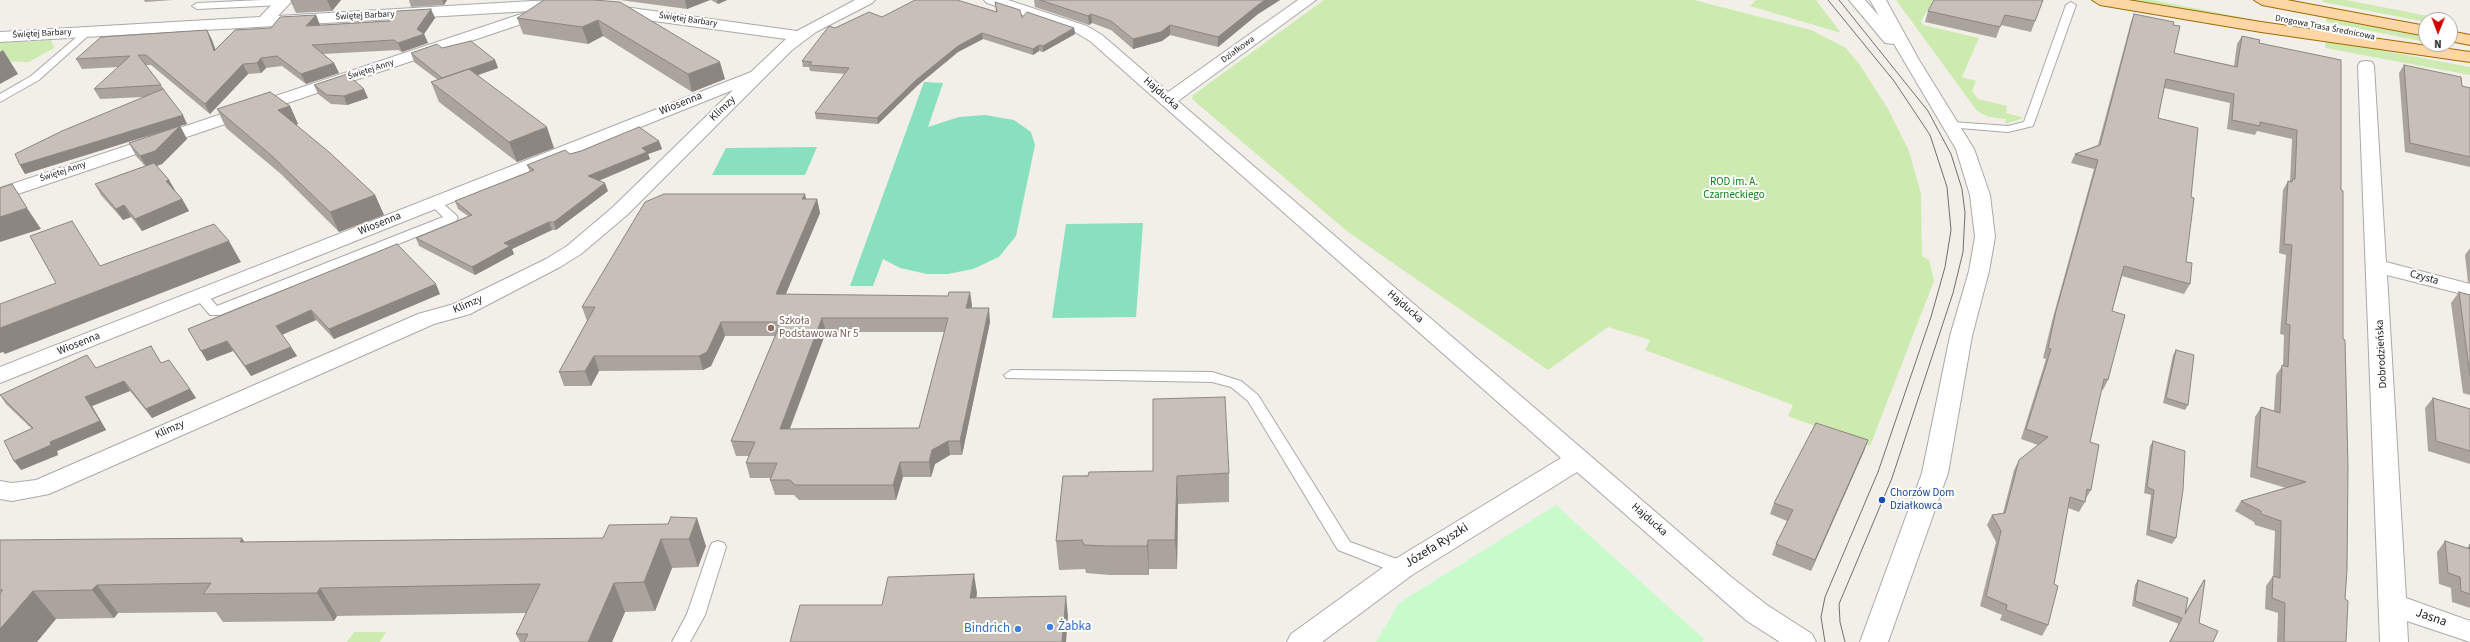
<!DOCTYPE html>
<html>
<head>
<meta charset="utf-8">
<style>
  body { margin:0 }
  #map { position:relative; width:2470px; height:642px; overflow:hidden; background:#f2efe9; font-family:"Source Sans 3",sans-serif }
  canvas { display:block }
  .north { position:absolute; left:2418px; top:12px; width:40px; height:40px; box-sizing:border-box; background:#fff; border:1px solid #a7a7a7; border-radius:50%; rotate:181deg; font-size:11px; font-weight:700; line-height:16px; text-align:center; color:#222 }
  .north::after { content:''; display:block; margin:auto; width:14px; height:18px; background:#d40000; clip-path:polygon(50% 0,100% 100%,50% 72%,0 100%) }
</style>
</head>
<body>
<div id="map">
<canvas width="2470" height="642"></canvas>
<div class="north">N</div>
</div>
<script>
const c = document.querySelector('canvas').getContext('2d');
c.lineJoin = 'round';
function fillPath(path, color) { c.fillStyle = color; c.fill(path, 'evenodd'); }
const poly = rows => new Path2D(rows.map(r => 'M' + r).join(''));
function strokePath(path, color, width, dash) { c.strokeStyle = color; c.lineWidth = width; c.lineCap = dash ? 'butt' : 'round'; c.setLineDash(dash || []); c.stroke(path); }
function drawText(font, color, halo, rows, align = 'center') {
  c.font = font + ' "Source Sans 3",sans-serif'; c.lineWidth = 4; c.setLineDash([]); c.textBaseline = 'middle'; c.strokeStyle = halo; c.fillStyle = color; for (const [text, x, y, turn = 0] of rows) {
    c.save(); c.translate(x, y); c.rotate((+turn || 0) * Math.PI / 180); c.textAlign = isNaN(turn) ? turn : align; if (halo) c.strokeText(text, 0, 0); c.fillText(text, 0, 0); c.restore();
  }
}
const grass = poly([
  [1324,0,1694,0,1811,30,1846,48,1860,65,1888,109,1909,151,1921,194,1922,256,1929,260,1934,281,1870,446,1788,416,1793,405,1645,350,1650,340,1608,327,1548,370,1348,232,1192,99,1193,95],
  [1756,0,1816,0,1841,33,1750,6],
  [1896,0,1934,0,1921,21,1923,25,1979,38,1962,77,1976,81,1972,91,1978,99,2007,106,2006,113,2022,117,2021,119,2005,124,2006,119,1989,117,1977,111],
  [2121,0,2152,0,2307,30],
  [2322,0,2346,0,2449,20,2426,20,2426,22,2323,2],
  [2326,18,2426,37,2426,42,2326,22],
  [51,40,54,48,29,62,0,61,0,43],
  [2326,40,2470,67,2470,75,2325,48],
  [354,632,386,632,380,642,347,642]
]);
const park = poly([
  [1556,505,1705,640,1702,642,1376,642,1399,603]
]);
const pitch = poly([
  [924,82,943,83,928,127,959,117,985,115,1014,120,1031,132,1035,145,1016,236,999,257,973,269,948,274,927,274,900,268,883,259,873,286,850,286],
  [817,147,805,175,712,175,726,148],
  [1143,223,1136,317,1052,318,1066,224]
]);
const service = poly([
  [262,0,287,0,288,2,283,5,197,9,192,6,197,3,262,0],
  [2071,2,2076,5,2033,126,2008,132,1948,127,1948,123,1952,122,2008,126,2024,122,2066,5,2071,2],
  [86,29,90,30,90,34,39,80,0,102,0,94,31,76,86,29],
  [435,199,439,200,456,215,458,218,456,221,220,315,210,315,194,296,201,292,206,293,217,306,443,217,429,203,435,199],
  [1011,370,1212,372,1241,381,1258,395,1350,542,1408,563,1411,568,1408,573,1402,575,1338,550,1248,401,1231,387,1212,382,1006,378,1004,375,1011,370],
  [718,541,724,543,726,547,705,615,690,642,672,642,687,614,710,547,712,543,718,541]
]);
const minor = poly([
  [276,0,293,0,278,16,532,1,564,2,572,7,564,12,546,11,545,16,0,200,0,188,530,11,0,42,0,32,260,17,276,0],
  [855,0,875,0,872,3,816,32,792,50,627,215,581,254,560,267,470,314,434,324,49,494,12,501,0,499,0,481,12,483,36,480,418,314,454,304,546,259,567,246,613,207,733,90,0,383,0,367,751,72,786,39,610,15,604,13,602,10,604,7,610,5,797,31,855,0],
  [984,0,1008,0,1087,26,1102,35,1168,92,1298,0,1316,0,1178,101,1730,576,1767,605,1812,634,1816,642,1780,642,1747,621,1577,472,1412,575,1322,642,1287,642,1291,634,1392,561,1561,458,1090,41,1075,32,987,3,984,0],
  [2366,61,2372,62,2374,66,2386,262,2470,284,2470,296,2387,275,2406,598,2470,621,2470,642,2407,621,2408,642,2380,642,2358,66,2360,62,2366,61]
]);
const tertiary = poly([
  [1849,0,1865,0,1879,16,1870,0,1886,0,1919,60,1974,149,1990,195,1995,237,1989,271,1972,336,1948,473,1888,642,1860,642,1922,473,1950,336,1969,271,1975,237,1970,195,1956,149,1894,44,1885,43,1849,0]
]);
const primary = poly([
  [2092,0,2128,0,2261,22,2470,52,2470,62,2261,32,2100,5,2092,0],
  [2254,0,2287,0,2426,26,2426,36,2262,5,2254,0],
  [2450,31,2470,35,2470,45,2450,41,2450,31]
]);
const tram = poly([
  [1839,0,1928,111,1951,154,1962,189,1965,213,1963,252,1953,293,1892,478,1839,604,1840,622,1845,642],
  [1825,642,1821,617,1825,597,1878,472,1931,317,1945,267,1951,230,1947,187,1930,135,1894,81,1828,0]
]);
const wall = poly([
  [144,0,173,0,145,2],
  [290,0,341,0,332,11,296,13],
  [409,0,447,0,444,5,411,7],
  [593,0,725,79,692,92,603,36,588,44,523,34,517,18],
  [620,0,710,0,687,9],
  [711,0,727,0,718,4],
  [1034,0,1280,0,1258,14,1218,47,1170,35,1162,41,1133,49,1111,30,1092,23,1089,25,1035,7],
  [2043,0,2031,32,2001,25,1996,38,1925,22,1928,11],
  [995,2,1022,18,1074,28,1075,34,1043,52,1039,51,1033,55,983,39,958,52,917,86,878,124,816,119,815,113,845,74,810,71,809,67,803,67,802,61,835,28,996,12],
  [2134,14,2174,53,2234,66,2237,44,2242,36,2259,43,2341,190,2345,599,2346,642,2277,642,2278,613,2265,609,2266,586,2273,576,2275,531,2255,525,2254,522,2235,511,2241,501,2286,488,2250,477,2255,417,2261,407,2274,411,2276,375,2283,365,2284,335,2280,334,2286,255,2279,253,2283,190,2288,181,2290,182,2292,139,2257,131,2255,135,2227,129,2230,103,2164,88,2158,118,2191,197,2186,262,2190,284,2184,294,2122,276,2112,311,2108,380,2103,390,2101,389,2090,442,2091,490,2085,500,2085,502,2079,512,2068,508,2054,584,2048,625,2042,636,2000,620,2002,615,1980,606,1996,542,1987,525,1992,515,2003,513,2014,470,2019,460,2038,445,2021,439,2046,359,2043,358,2052,321,2094,169,2071,163,2075,154,2098,145,2131,22],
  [316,15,320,25,435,18,424,34,428,43,402,52,398,50,323,54,334,63,339,73,306,84,282,66,266,68,261,73,248,74,210,114,151,65,145,65,161,85,187,124,180,126,187,139,162,164,157,166,169,180,176,192,182,199,189,211,142,231,131,217,123,220,101,195,95,184,145,166,136,156,129,143,154,134,25,174,20,165,144,97,100,99,94,89,119,67,82,69,76,59,207,30,212,40,216,50,271,28],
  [442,48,495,60,498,68,478,75,554,148,517,162,439,102,431,82,438,80,414,62,411,53],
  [2404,65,2462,86,2470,88,2470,167,2405,152,2399,73],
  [314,85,368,98,347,105,331,104,318,94],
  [290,106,298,124,296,125,375,195,384,215,339,232,281,174,226,128,217,109],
  [659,141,662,149,648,154,650,159,599,181,608,191,556,230,552,230,512,249,514,254,475,275,419,246,416,238,468,216,458,209,455,201,530,172,527,165,581,151],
  [806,199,817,199,820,213,785,294,972,305,971,308,990,322,962,455,950,455,935,464,931,477,903,477,896,500,799,500,794,495,775,495,770,480,771,478,750,478,746,463,749,456,736,456,731,441,775,336,725,336,711,366,703,370,599,371,591,386,564,386,559,372,587,321,582,307],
  [826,332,944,332,919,428,790,429],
  [397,244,440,294,334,339,316,320,282,335,291,347,297,356,251,376,233,351,207,361,188,329],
  [2470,248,2470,283,2468,282,2465,255],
  [2459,292,2470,295,2470,395,2463,393,2451,303],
  [2176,350,2188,405,2185,410,2163,403,2173,355],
  [161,363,190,389,196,398,152,418,130,391,92,406,106,430,57,451,58,455,21,470,32,429,6,404,0,395,96,368],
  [2433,398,2470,409,2470,464,2428,451,2425,408],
  [1868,440,1864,451,1811,571,1772,555,1776,544,1787,521,1770,514,1774,503],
  [2153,441,2176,538,2172,544,2146,535,2151,495,2144,493,2150,446],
  [1229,473,1229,502,1178,504,1177,569,1149,569,1149,575,1110,575,1086,573,1085,569,1059,570,1056,541,1063,476],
  [668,524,706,546,698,567,672,568,655,611,625,612,612,642,520,642,516,634,526,613,337,616,334,621,223,622,216,612,118,613,114,618,56,619,0,642,0,540,245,542,603,538],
  [2445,541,2467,548,2470,544,2470,608,2452,602,2451,588,2439,584,2437,552],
  [2138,580,2185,612,2204,580,2199,623,2213,642,2169,642,2179,624,2132,606,2135,585]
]);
const shadedWall = poly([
  [327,0,341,0,332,11],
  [442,0,447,0,444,5],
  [685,0,710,0,687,9],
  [717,0,727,0,718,4],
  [1265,0,1280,0,1258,14,1218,47,1218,37,1258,5],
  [431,9,435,18,424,34,428,43,402,52,398,43,417,29],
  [1091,14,1092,23,1089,25,1088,16],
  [316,15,320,25,306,26],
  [598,20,603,36,588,44,582,27],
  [1170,25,1170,35,1162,41,1133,49,1133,39],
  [1074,28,1075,34,1043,52,1043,46],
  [207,30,212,40,219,61,214,51],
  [982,33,983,39,958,52,917,86,878,124,877,118,916,80,958,46],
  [1039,45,1039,51,1033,55,1033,49],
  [3,50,18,74,0,84,0,52],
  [261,58,266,68,261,73,257,63],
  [495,60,498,68,446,86,442,78],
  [720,62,725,79,692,92,688,74],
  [334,63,339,73,306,84,301,74],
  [243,64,248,74,210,114,205,104],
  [364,89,368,98,347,105,344,96],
  [290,106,298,124,287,128,278,110],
  [183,115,187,124,180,126,187,139,162,164,148,169,140,156,179,126,25,174,20,165],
  [547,127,554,148,517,162,509,142],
  [659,141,662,149,648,154,650,159,590,184,588,176,642,148],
  [169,180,176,192,166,181],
  [605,183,608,191,556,230,554,222],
  [805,194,808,207,802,199],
  [375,195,384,215,339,232,330,212],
  [182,199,189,211,142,231,135,219],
  [817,199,820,213,780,308,776,294],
  [124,205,131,217,123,220,116,209],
  [27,208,41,229,0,242,0,217],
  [549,222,552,230,512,249,514,254,475,275,472,267,504,243],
  [229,241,241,262,5,354,3,352,0,353,0,328],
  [436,284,440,294,334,339,329,329],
  [970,292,972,305,968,322,966,308],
  [989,308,990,322,962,455,960,441],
  [311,310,316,320,281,335,276,326],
  [822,318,826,332,784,443,780,429],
  [721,322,725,336,711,366,703,370,699,356],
  [227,341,233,351,207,361,201,351],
  [291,347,297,356,251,376,245,366],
  [594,356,599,371,591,386,585,371],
  [124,381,130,391,92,406,106,430,57,451,58,455,21,470,14,461,50,442,85,397],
  [190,389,196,398,152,418,146,409],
  [1868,440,1864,451,1811,571,1815,560],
  [948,441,950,455,935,464,931,477,929,462,932,450],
  [900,462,903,477,896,500,893,485],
  [1177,476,1178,504,1177,569,1175,540],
  [697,518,706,546,698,567,689,539],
  [242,538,260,566,240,542],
  [661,539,672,568,655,611,644,582],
  [1148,540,1149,569,1149,575,1147,546],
  [974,574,977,593,974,618,970,598],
  [614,583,625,612,612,642,588,642],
  [97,585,118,613,114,618,92,590],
  [320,588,337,616,334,621,317,593],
  [33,591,56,619,37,642,0,642,0,629],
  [1066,596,1068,616,1066,642,1062,642]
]);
const building = poly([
  [544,0,593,0,620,2,720,62,688,74,598,20,582,27,517,18,544,0],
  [915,0,957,0,997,12,995,2,1020,10,1022,18,1027,12,1074,28,1043,46,1039,45,1033,49,982,33,958,46,916,80,877,118,815,113,849,68,809,65,812,62,802,61,829,26,835,28,869,12,882,17,915,0],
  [1040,0,1265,0,1258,5,1218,37,1170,25,1161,32,1133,39,1111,21,1091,14,1088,16,1040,0],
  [1934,0,2043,0,2035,21,2005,15,2000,27,1928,11,1934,0],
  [431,9,417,29,424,34,398,43,394,40,312,45,334,63,301,74,277,56,261,58,257,63,243,64,205,104,146,55,138,55,161,85,94,89,130,56,76,59,101,37,207,30,214,51,235,30,271,28,280,17,316,15,306,26,390,21,397,11,431,9],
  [2134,14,2174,22,2173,25,2180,26,2174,53,2237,67,2242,36,2260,40,2259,43,2341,60,2341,190,2343,191,2343,339,2345,340,2348,467,2347,570,2345,599,2348,601,2346,642,2284,642,2285,603,2272,598,2273,576,2280,578,2281,521,2261,514,2261,511,2241,501,2306,482,2257,467,2261,407,2280,413,2282,365,2288,367,2290,325,2286,324,2292,245,2284,244,2288,181,2292,182,2293,179,2295,179,2297,130,2260,122,2260,126,2232,120,2234,94,2166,79,2158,118,2198,128,2191,197,2194,198,2186,262,2192,263,2190,284,2124,266,2112,311,2125,315,2108,380,2104,379,2090,442,2099,445,2091,490,2087,489,2085,502,2070,497,2054,584,2058,586,2048,625,2006,610,2007,605,1986,596,2001,531,1992,515,2005,513,2019,460,2048,437,2026,429,2051,349,2048,348,2056,311,2098,160,2075,154,2100,145,2134,14],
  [471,41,495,60,442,78,411,53,437,44,442,48,471,41],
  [2404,65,2461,77,2462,86,2470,88,2470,157,2410,143,2404,65],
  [469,69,547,127,509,142,431,82,469,69],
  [347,74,364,89,344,96,327,95,314,85,347,74],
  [163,89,183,115,20,165,15,154,62,131,163,89],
  [270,92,290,106,278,110,329,152,375,195,330,212,272,156,217,109,270,92],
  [180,126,155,151,140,156,129,143,180,126],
  [639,127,659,141,642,148,647,152,588,176,605,183,554,222,549,222,504,243,510,246,472,267,416,238,472,215,455,201,534,170,527,165,565,150,570,154,581,151,639,127],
  [154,163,169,180,166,181,182,199,135,219,124,205,116,209,95,184,154,163],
  [12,184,27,208,0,217,0,188,12,184],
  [664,194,805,194,802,199,817,199,776,294,948,296,949,292,970,292,966,308,989,308,960,441,948,441,932,450,929,462,900,462,893,485,795,485,790,480,770,480,777,463,746,463,755,442,731,441,781,322,721,322,707,352,699,356,594,356,585,371,559,372,595,307,582,307,645,202,664,194],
  [822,318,948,318,919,428,780,429,822,318],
  [72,221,100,266,214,224,229,241,0,328,0,304,56,283,30,236,72,221],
  [397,244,436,284,329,329,311,310,276,326,291,347,245,366,227,341,201,351,188,329,397,244],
  [2459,292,2470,295,2470,376,2459,292],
  [151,346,161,363,169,360,190,389,146,409,124,381,85,397,100,421,50,442,51,445,14,461,4,441,33,428,0,395,87,355,96,368,151,346],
  [2176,350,2194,355,2188,405,2166,398,2176,350],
  [1225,397,1229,473,1177,476,1175,540,1148,540,1147,546,1108,546,1084,545,1082,540,1056,541,1063,476,1088,476,1089,472,1153,471,1153,399,1225,397],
  [2433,398,2470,409,2470,451,2436,441,2433,398],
  [1816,423,1868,440,1815,560,1776,544,1793,510,1774,503,1816,423],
  [2153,441,2185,451,2183,490,2176,538,2149,530,2154,490,2147,487,2153,441],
  [671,517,697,518,689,539,661,539,644,582,614,583,588,642,524,642,528,634,516,634,540,584,320,588,317,593,203,594,211,583,97,585,92,590,33,591,0,629,0,593,3,590,0,590,0,540,242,538,240,542,603,538,609,525,668,524,671,517],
  [2445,541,2470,549,2470,544,2470,594,2461,591,2460,577,2448,573,2445,541],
  [974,574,970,598,1066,596,1062,642,790,642,800,605,882,605,888,577,974,574],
  [2138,580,2188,598,2185,614,2204,580,2205,580,2199,623,2218,631,2213,642,2170,642,2182,618,2135,601,2138,580]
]);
const markers = [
  [771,328,4,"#8d6e63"],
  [1882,500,4,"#1a4fb4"],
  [1050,627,4,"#3f7fe0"],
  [1018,629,4,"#3f7fe0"]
];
const farStreetnames = [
  ["Świętej Barbary",365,16,-3],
  ["Świętej Barbary",688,20,8],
  ["Drogowa Trasa Średnicowa",2325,28,11],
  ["Świętej Barbary",42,34,-3],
  ["Działkowa",1238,50,-36],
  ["Świętej Anny",371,70,-18],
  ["Świętej Anny",63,172,-18]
];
const streetNames = [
  ["Hajducka",1161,94,41],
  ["Wiosenna",681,104,-22],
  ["Klimzy",723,109,-44],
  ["Wiosenna",380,224,-22],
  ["Czysta",2424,278,15],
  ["Klimzy",468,305,-23],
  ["Hajducka",1405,307,41],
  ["Wiosenna",79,344,-22],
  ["Dobrodzieńska",2382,354,-93],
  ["Klimzy",170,430,-24],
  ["Hajducka",1649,520,41]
];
const parkNames = [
  ["ROD im. A.",1734,183],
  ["Czarneckiego",1734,196]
];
const educationNames = [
  ["Szkoła",779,322],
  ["Podstawowa Nr 5",779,335]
];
const transitNames = [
  ["Chorzów Dom",1890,494],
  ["Działkowca",1890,507]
];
const nearStreetnames = [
  ["Józefa Ryszki",1437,546,-32],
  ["Jasna",2431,618,19]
];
const nearShopnames = [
  ["Żabka",1058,627],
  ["Bindrich",1010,629,"right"]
];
fillPath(grass, '#cdebb0');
fillPath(park, '#c8facc');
fillPath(pitch, '#88e0be');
strokePath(service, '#a9a9a9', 2);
strokePath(minor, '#a9a9a9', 2);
strokePath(tertiary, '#a9a9a9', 2);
strokePath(primary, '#a06b00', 2);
fillPath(service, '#fff');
fillPath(minor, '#fff');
fillPath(tertiary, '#fff');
fillPath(primary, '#fcd6a4');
strokePath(tram, '#707070', 1);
fillPath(wall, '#aba49e');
fillPath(shadedWall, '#8b8681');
fillPath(building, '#c7bfb8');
strokePath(building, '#8b8681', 1);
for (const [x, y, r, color] of markers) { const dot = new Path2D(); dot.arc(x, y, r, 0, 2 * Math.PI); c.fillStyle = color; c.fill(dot); strokePath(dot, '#fff', 1.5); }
drawText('9px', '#222', '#fff', farStreetnames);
drawText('11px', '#222', '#fff', streetNames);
drawText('11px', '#0c8416', '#fff', parkNames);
drawText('11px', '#785e54', '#fff', educationNames, 'left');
drawText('11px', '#164399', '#fff', transitNames, 'left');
drawText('13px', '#222', '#fff', nearStreetnames);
drawText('13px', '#366cbe', '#fff', nearShopnames, 'left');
</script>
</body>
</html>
